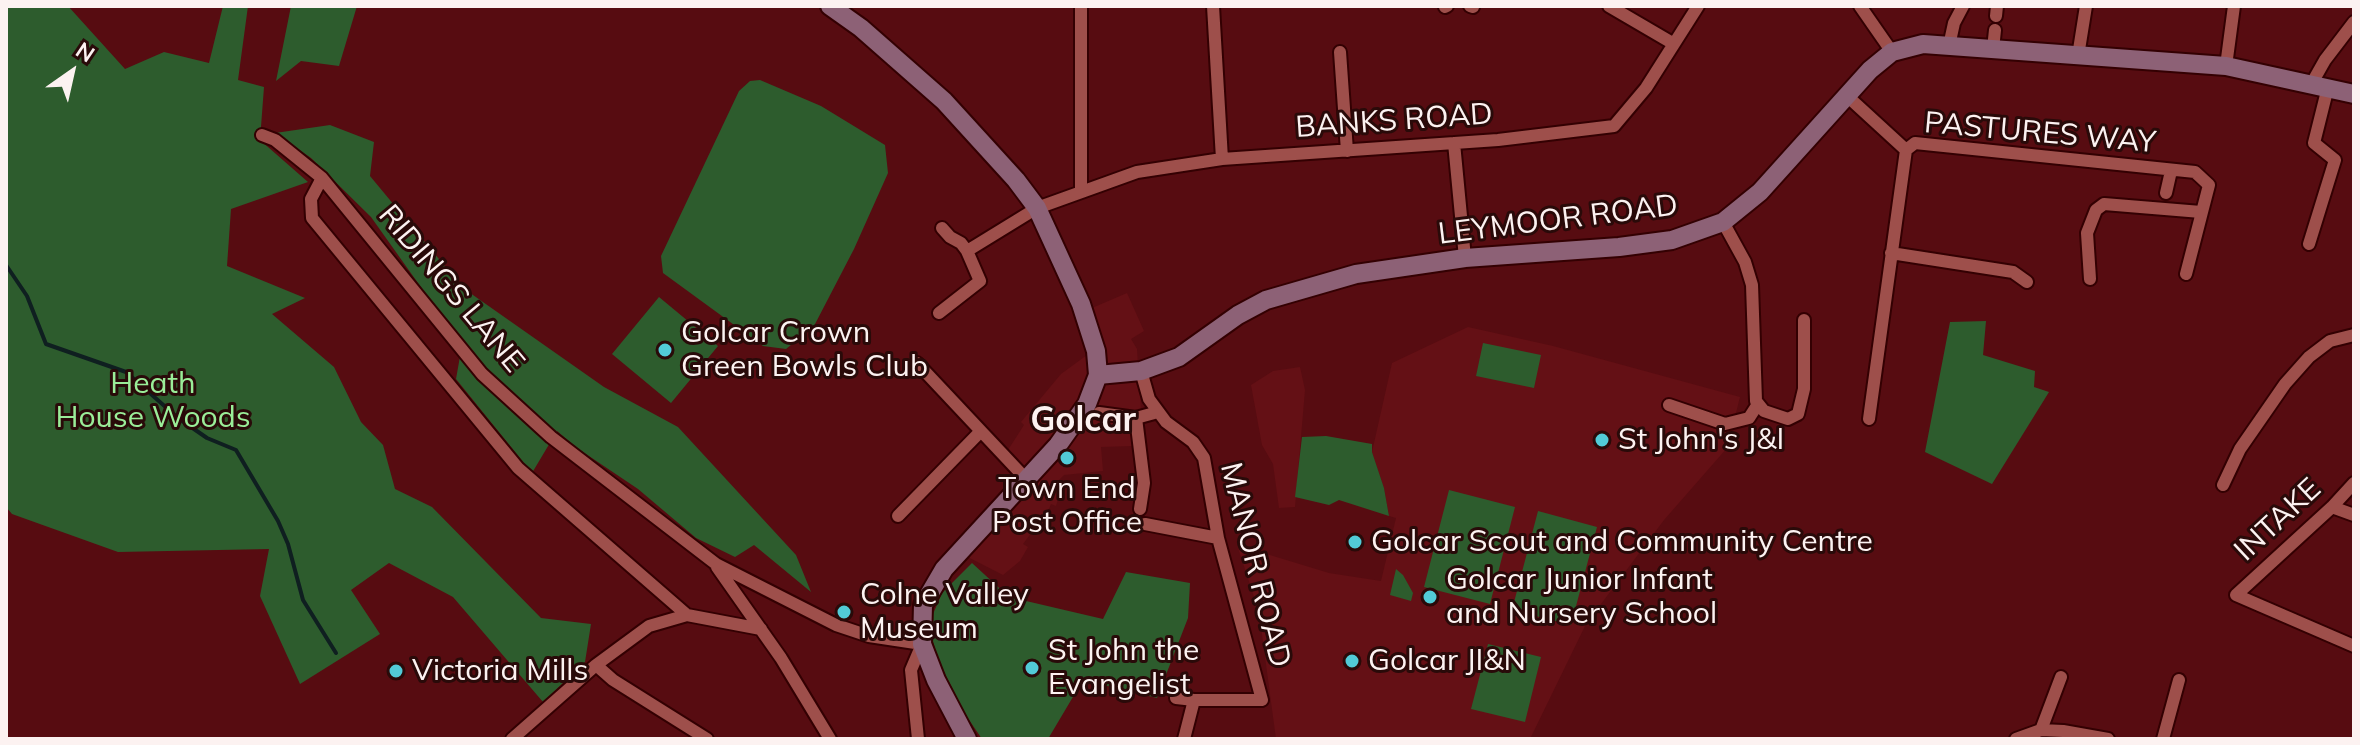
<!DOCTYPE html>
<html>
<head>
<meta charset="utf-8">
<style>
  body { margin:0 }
  #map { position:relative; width:2360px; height:745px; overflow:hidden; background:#570c11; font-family:Mulish,sans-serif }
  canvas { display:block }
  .frame { position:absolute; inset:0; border:8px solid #fcf2f1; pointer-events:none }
  .north { position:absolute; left:32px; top:32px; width:80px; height:80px; -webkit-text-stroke:6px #290a09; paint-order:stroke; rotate:34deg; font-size:22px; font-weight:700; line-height:32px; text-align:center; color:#fcf2f1 }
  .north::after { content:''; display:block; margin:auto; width:28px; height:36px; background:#fcf2f1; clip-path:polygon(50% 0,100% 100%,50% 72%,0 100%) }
</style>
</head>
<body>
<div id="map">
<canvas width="2360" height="745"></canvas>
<div class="frame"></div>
<div class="north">N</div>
</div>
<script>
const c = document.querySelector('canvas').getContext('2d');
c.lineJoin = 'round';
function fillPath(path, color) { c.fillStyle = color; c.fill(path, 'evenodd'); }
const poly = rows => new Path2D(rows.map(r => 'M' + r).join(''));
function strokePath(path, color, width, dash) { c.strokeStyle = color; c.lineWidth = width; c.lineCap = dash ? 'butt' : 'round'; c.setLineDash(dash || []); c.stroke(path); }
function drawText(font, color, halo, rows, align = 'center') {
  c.font = font + ' Mulish,sans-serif'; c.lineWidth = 6; c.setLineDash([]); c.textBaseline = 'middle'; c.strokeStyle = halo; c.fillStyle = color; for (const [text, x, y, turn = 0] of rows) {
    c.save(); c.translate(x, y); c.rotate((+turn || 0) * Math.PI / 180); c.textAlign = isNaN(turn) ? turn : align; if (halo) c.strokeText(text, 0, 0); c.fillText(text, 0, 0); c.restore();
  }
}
const built = poly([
  [1127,293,1144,331,1131,339,1137,349,1141,411,1133,446,1101,447,1103,471,1064,475,1059,480,1063,483,1056,506,1051,504,1042,525,1038,524,1023,544,1028,547,1020,561,1003,575,956,551,1026,471,1008,450,1024,425,1021,422,1061,374,1087,355,1092,308],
  [1468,327,1553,346,1740,397,1727,448,1664,520,1586,624,1530,739,1276,739,1259,612,1237,545,1329,573,1381,581,1396,518,1389,516,1384,488,1372,452,1392,363],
  [1300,367,1305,390,1295,507,1279,508,1273,464,1262,445,1251,385,1273,371]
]);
const green = poly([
  [6,6,68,6,125,69,164,52,209,63,223,6,248,6,238,80,264,87,260,140,308,182,231,209,227,266,305,298,272,314,334,367,361,422,383,445,395,489,432,507,541,618,591,624,585,662,543,702,453,597,389,563,351,590,380,634,300,684,260,596,269,549,118,552,12,514,6,507],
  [291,6,357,6,339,66,301,61,276,81],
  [760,80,821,106,885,145,888,173,854,249,814,326,786,349,763,346,663,273,661,256,739,91,750,81],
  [330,125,374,142,370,176,463,288,604,387,678,427,796,555,811,592,754,545,735,557,696,538,638,489,577,448,557,431,532,473,456,379,462,345,371,217,311,158,275,133],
  [659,297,718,346,671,403,612,354],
  [1986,321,1983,355,2035,371,2034,387,2049,392,1992,484,1925,452,1950,322],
  [1483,343,1541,355,1534,388,1476,376],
  [1326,436,1372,444,1372,452,1384,488,1389,516,1339,500,1329,505,1295,497,1302,437],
  [1449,490,1515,507,1490,604,1424,587],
  [1538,511,1597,527,1571,625,1512,610],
  [972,563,1009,597,1103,619,1126,572,1190,583,1188,618,1157,698,1083,680,1048,739,982,739,965,714,938,660,931,634,933,614,942,593],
  [1396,569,1403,575,1413,593,1411,601,1390,595],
  [1488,644,1541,657,1525,722,1471,709]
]);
const stream = poly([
  [6,265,27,296,46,344,126,372,178,418,207,438,236,450,278,521,288,544,303,600,336,653]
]);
const street = poly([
  [1213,6,1222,159],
  [1470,6,1473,7],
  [1609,6,1674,44],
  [1860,6,1892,52],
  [1445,7,1447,6],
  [1996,16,1997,6],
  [1949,46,1954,23,1963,6],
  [1993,49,1995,30],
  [1340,52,1347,151],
  [2078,56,2086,6],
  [2226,66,2234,6],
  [2312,83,2325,60,2354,22],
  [1846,95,1906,150,1869,419],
  [262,135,275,140,322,178,482,374,551,437,716,564,836,625,869,636,922,644,911,670,918,739],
  [1454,143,1465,258],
  [1906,150,1915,143,2195,172,2209,185,2186,274],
  [322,178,311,199,312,218,518,468,687,615],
  [1081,192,1081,6],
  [2166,193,2171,171],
  [1723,222,1745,262,1752,285,1756,401,1764,411,1788,419,1798,414,1804,389,1804,320],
  [942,228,950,237,961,243,967,251,1037,208,1137,172,1222,159,1498,140,1614,126,1646,88,1698,6],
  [2309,244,2335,160,2314,143,2328,87],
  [1891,253,2013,272,2027,282],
  [2090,279,2087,233,2096,210,2104,204,2201,212],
  [939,313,980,281,967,251],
  [917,363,1026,479],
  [1141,371,1149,399,1166,422,1193,442,1204,458,1218,538,1262,700,1194,700,1176,698],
  [1669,405,1725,424,1749,418,1758,404],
  [1099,413,1136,418,1158,412],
  [1136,418,1144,483,1140,509],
  [2354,483,2332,507,2236,595,2354,646],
  [2223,485,2240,449,2285,384,2309,357,2330,341,2354,335],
  [2332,507,2354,515],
  [898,516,980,432],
  [1145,524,1218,538],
  [717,567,781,658,830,739],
  [596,665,613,680,707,739],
  [2041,730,2061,677],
  [512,739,596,665,649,626,687,615,761,629],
  [1184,739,1194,700],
  [2016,739,2041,730,2063,731,2108,739],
  [2163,739,2179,680]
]);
const secondary = poly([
  [830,6,861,28,944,101,1016,180,1037,208,1081,304,1096,351,1098,375,1087,404,1058,445,944,569,923,605,922,644,936,680,967,739],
  [1098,375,1141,371,1179,357,1238,315,1266,300,1356,274,1465,258,1619,247,1672,240,1723,222,1760,192,1870,70,1892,52,1923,44,2226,66,2354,94]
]);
const markers = [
  [665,350,8,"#52cbd7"],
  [1602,440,8,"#52cbd7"],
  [1067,458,8,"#52cbd7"],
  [1355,542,8,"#52cbd7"],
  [1430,597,8,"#52cbd7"],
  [844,612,8,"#52cbd7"],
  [1352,661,8,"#52cbd7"],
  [1032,668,8,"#52cbd7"],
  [396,671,8,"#52cbd7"]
];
const streetNames = [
  ["BANKS ROAD",1394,121,-4],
  ["PASTURES WAY",2040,133,5],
  ["LEYMOOR ROAD",1558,220,-7],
  ["RIDINGS LANE",451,289,50],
  ["INTAKE",2278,520,-43],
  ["MANOR ROAD",1255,565,76]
];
const poiNames = [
  ["Golcar Crown",681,333],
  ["Green Bowls Club",681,367],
  ["St John's J&I",1618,440],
  ["Town End",1067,489,"center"],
  ["Post Office",1067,523,"center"],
  ["Golcar Scout and Community Centre",1371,542],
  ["Golcar Junior Infant",1446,580],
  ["and Nursery School",1446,614],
  ["Colne Valley",860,595],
  ["Museum",860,629],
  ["St John the",1048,651],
  ["Evangelist",1048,685],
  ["Golcar JI&N",1368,661],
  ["Victoria Mills",412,671]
];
const parkNames = [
  ["Heath",153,384],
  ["House Woods",153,418]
];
const quarterNames = [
  ["Golcar",1083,421]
];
fillPath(built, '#641015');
fillPath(green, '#2d5c2d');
strokePath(stream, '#0f1f20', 4);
strokePath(street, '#330002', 16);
strokePath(secondary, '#330002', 22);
strokePath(street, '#9e4f4b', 12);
strokePath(secondary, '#8d6176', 18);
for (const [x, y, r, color] of markers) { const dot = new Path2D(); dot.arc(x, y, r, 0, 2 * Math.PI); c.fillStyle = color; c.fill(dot); strokePath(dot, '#290a09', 3); }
drawText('30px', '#fcf2f1', '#290a09', streetNames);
drawText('30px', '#fcf2f1', '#290a09', poiNames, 'left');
drawText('30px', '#9aed98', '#290a09', parkNames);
drawText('bold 34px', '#fcf2f1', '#290a09', quarterNames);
</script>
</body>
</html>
